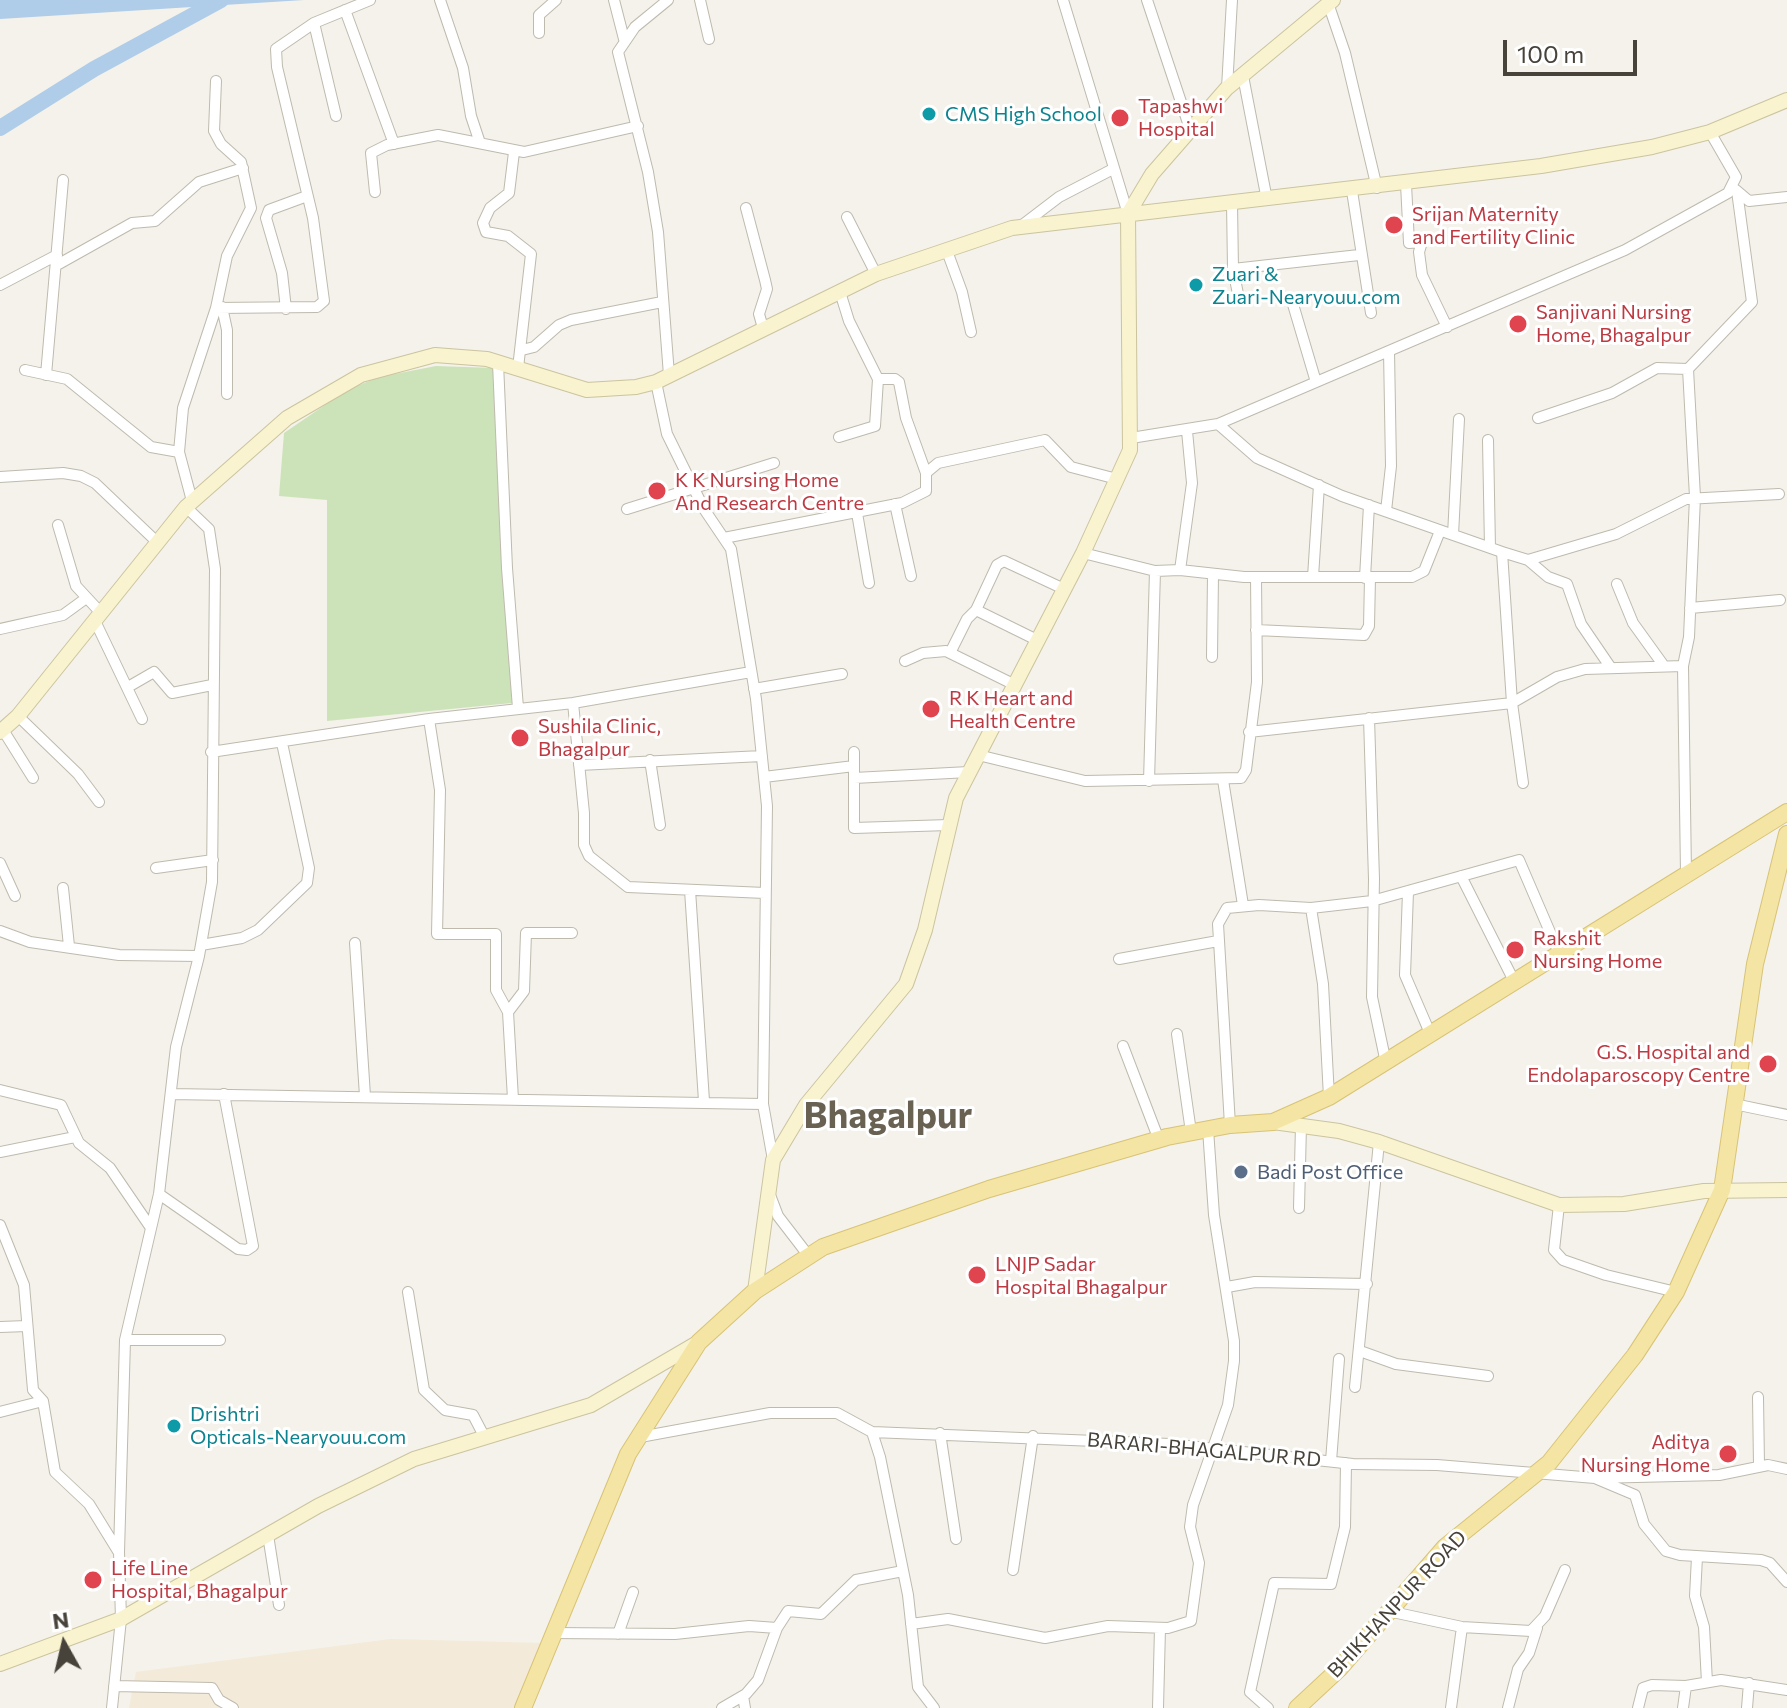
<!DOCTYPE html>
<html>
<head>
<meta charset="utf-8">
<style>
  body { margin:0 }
  #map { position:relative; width:1787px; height:1708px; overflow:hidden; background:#f4f2eb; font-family:Commissioner,sans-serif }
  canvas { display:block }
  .north { position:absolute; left:24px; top:1604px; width:80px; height:80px; -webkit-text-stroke:6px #fff; paint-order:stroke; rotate:352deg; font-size:22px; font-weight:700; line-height:32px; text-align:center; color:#47433a }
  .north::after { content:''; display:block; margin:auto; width:28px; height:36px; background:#47433a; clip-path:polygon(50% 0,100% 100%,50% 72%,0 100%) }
  .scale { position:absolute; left:1503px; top:40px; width:134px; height:36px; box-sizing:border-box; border:4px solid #47433a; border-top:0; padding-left:10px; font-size:24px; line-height:28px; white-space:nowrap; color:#47433a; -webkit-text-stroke:6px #fff; paint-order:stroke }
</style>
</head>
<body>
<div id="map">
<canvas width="1787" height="1708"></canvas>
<div class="north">N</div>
<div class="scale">100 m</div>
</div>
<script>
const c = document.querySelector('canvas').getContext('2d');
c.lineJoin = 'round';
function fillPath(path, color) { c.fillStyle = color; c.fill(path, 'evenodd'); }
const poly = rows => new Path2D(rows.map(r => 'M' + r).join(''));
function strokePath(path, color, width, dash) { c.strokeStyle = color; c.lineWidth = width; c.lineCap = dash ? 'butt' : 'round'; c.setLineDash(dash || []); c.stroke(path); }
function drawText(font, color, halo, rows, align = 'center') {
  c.font = font + ' Commissioner,sans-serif'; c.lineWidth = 6; c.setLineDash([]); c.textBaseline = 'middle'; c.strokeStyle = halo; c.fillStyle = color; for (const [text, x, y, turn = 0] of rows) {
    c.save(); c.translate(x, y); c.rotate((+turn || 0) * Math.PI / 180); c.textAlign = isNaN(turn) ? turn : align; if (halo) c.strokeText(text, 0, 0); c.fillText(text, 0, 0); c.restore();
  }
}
const commercial = poly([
  [391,1639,543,1643,517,1708,129,1708,136,1672]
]);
const green = poly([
  [436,366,494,368,512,703,327,721,327,500,279,496,284,433,347,390,379,377]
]);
const water = poly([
  [0,0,304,0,0,19]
]);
const river = poly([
  [0,128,94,69,221,0]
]);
const street = poly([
  [440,0,463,68,471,116,480,143],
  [614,0,624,39],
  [668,0,635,27,618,52,648,172,658,232,669,375],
  [700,0,709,39],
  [1063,0,1128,214],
  [1147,0,1190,129],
  [1328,3,1345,53,1377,188],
  [345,10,394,144],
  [314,23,336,116],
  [539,33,539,15,556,0],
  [1243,76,1267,200],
  [1227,88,1232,0],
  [514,152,509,193,490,208,483,223,486,232,508,236,531,254,518,368],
  [1406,184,1409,243,1422,242,1419,252,1422,275,1447,327],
  [1736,190,1749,201,1787,197],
  [1352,191,1371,313],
  [375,192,371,153,387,145,438,135,524,152,638,126],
  [1232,203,1233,269,1238,294],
  [746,208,765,280,767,289,759,314,763,328],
  [847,217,876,274],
  [1021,226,1059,197,1113,169],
  [947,251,962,292,971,332],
  [57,265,132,223,155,221,199,182,243,168],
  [1233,269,1359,255],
  [0,285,57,255],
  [840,292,849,321,878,379,895,379,899,382,906,418,926,473],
  [1292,301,1316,382],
  [222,307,227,330,227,394],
  [216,308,317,307,324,301,313,218,277,67,276,49,314,23,370,0],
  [286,309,282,273,266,218,269,210,307,196],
  [522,350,534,347,559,325,571,320,662,302],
  [498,363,507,568,518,708],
  [25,370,67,379,151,447,179,452],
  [46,375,63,180],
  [656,382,667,434,704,509,731,549,756,699,767,806,763,1104,773,1160],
  [1538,418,1612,393,1657,368,1688,369],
  [1218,424,1257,458,1342,496,1502,552,1512,703,1523,783],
  [839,437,875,426,878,379],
  [1131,438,1218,424,1625,250,1728,193,1736,177,1710,132],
  [1488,440,1490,548],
  [0,477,63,473,81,476,95,483,157,542],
  [192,501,179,452,183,408,216,308,227,256,251,208,241,162,221,144,214,131,216,81],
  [895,504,911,576],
  [627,509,774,463],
  [1386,511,1391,466,1389,351],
  [857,513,869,583],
  [58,525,76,586,101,613],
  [1453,535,1459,419],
  [724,538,902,503,926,491,926,473,938,463,1045,440,1071,467,1117,479],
  [1502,552,1528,560,1548,577,1567,584,1581,624,1611,668],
  [1083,553,1155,571,1180,570,1244,577,1412,577,1424,571,1440,531],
  [1528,560,1616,534,1686,499,1779,494],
  [1180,570,1192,483,1187,431],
  [1313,577,1319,485],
  [1365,578,1369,505],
  [1617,584,1633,623,1664,666],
  [1690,608,1780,600],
  [976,610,997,565,1004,561,1064,589],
  [95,621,142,719],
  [0,629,63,615,85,599],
  [1256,630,1364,635,1369,626,1370,578],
  [950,653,967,619,976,610,1037,640],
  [1212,657,1213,575],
  [905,661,923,653,946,651,1013,684],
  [128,687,154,672,172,693,212,685],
  [754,689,842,674],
  [573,703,584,813,584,845,589,856,628,887,765,893],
  [18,716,78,774,99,802],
  [1369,718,1374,879,1372,997,1386,1063],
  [429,719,440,790,437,934,496,934,496,990,508,1012,513,1099],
  [3,730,33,778],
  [1249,732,1512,703,1557,677,1585,669,1683,666],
  [211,752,429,719,573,703,751,672],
  [854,752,854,828,949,825],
  [978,755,1085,781,1241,778,1246,770,1257,682,1256,577],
  [650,760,660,825],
  [579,765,762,756],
  [764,777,854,766],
  [854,778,969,772],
  [1223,780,1243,905],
  [1149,781,1155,571],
  [0,863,15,896],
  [156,868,213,860],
  [1686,874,1683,666,1689,637,1695,497,1688,369,1752,302,1737,191],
  [1461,876,1514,981],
  [63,888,69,946],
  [690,890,704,1101],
  [1408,892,1405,975,1430,1033],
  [1311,908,1323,984,1329,1097],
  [0,931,30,942,119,955,199,956],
  [355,943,365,1096],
  [201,945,242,938,258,930,307,883,309,868,282,743],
  [1119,959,1218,941],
  [508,1012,524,991,526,933,572,933],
  [1177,1034,1191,1132],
  [1123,1046,1159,1140],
  [0,1090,61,1105,79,1143,110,1168,151,1228],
  [171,1094,763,1104],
  [1734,1104,1787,1115],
  [1230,1125,1218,924,1227,908,1259,905,1311,908,1372,901,1519,860,1559,953],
  [0,1152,75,1137],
  [159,1194,238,1249,247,1250,253,1246,224,1094],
  [770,1195,778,1216,808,1255],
  [1559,1205,1554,1250,1563,1260,1606,1275,1676,1292],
  [1299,1208,1301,1125],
  [0,1225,24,1285,33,1390,43,1401,55,1472,89,1504,118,1551],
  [1227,1287,1255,1282,1367,1284],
  [408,1292,424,1390,445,1410,473,1415,484,1436],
  [0,1327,27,1326],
  [125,1340,220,1340],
  [1360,1351,1396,1364,1488,1376],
  [1355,1387,1379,1142],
  [1758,1397,1759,1465],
  [0,1412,43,1401],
  [872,1432,1170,1444,1353,1464,1437,1465,1595,1478,1719,1475,1768,1465,1787,1469],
  [940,1433,956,1539],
  [640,1437,770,1413,837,1413,872,1432,880,1457,908,1595,918,1687,934,1708],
  [1331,1461,1339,1359],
  [1597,1479,1635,1495,1644,1524,1666,1551,1680,1555,1761,1560,1770,1563,1787,1582],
  [268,1535,279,1605],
  [1697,1557,1695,1596,1704,1627,1707,1682],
  [1013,1570,1033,1436],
  [1388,1611,1462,1627,1531,1631,1545,1616,1565,1570],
  [911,1624,948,1619,1045,1638,1108,1626,1168,1628,1191,1621,1199,1563,1190,1527,1193,1505,1228,1405,1234,1361,1234,1341,1214,1215,1208,1129],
  [553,1633,675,1634,749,1626,777,1628],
  [618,1634,633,1592],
  [114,1686,212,1688,219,1700,233,1708],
  [743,1696,745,1708],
  [112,1708,121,1619,119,1552,125,1340,159,1194,176,1047,199,956,212,882,215,569,209,529,186,507],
  [722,1708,746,1694,758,1680,777,1628,788,1611,821,1614,856,1580,903,1571],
  [1158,1708,1160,1628],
  [1268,1708,1250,1692,1274,1583,1331,1584,1345,1527,1346,1463],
  [1451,1708,1462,1627],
  [1508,1708,1518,1669,1529,1653,1537,1628],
  [1638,1708,1643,1688,1652,1685,1686,1686,1721,1680,1787,1690],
  [1683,1708,1686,1686],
  [1747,1708,1749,1683]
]);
const secondary = poly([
  [0,732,18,716,186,507,287,418,361,375,435,355,487,359,587,390,636,387,656,382,876,274,1012,228,1541,166,1652,147,1710,132,1787,100],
  [1273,1122,1339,1131,1379,1142,1559,1205,1624,1204,1704,1191,1787,1190],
  [755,1291,773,1160,806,1105,906,984,925,930,956,798,1083,553,1130,450,1128,214,1152,174,1227,88,1333,0],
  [0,1664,121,1619,318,1506,414,1459,591,1405,699,1342]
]);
const primary = poly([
  [523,1708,628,1454,699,1342,755,1291,823,1247,989,1189,1167,1137,1230,1125,1273,1122,1329,1097,1787,812],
  [1297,1708,1339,1669,1445,1547,1549,1463,1635,1355,1676,1292,1722,1190,1755,964,1787,834]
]);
const markers = [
  [929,114,8,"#0f9aa8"],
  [1120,118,10,"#e0444e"],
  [1394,225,10,"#e0444e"],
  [1196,285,8,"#0f9aa8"],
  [1518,324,10,"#e0444e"],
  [657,491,10,"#e0444e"],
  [931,709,10,"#e0444e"],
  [520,738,10,"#e0444e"],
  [1515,950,10,"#e0444e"],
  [1768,1064,10,"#e0444e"],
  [1241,1172,8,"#5c6f8a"],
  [977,1275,10,"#e0444e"],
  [174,1426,8,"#0f9aa8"],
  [1728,1454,10,"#e0444e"],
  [93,1580,10,"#e0444e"]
];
const healthNames = [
  ["Tapashwi",1138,106],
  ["Hospital",1138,129],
  ["Srijan Maternity",1412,214],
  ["and Fertility Clinic",1412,237],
  ["Sanjivani Nursing",1536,312],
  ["Home, Bhagalpur",1536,335],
  ["K K Nursing Home",675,480],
  ["And Research Centre",675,503],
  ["R K Heart and",949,698],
  ["Health Centre",949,721],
  ["Sushila Clinic,",538,726],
  ["Bhagalpur",538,749],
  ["Rakshit",1533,938],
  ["Nursing Home",1533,961],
  ["G.S. Hospital and",1750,1052,"right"],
  ["Endolaparoscopy Centre",1750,1075,"right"],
  ["LNJP Sadar",995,1264],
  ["Hospital Bhagalpur",995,1287],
  ["Aditya",1710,1442,"right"],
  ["Nursing Home",1710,1465,"right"],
  ["Life Line",111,1568],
  ["Hospital, Bhagalpur",111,1591]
];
const cultureNames = [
  ["CMS High School",945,114],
  ["Zuari &",1212,274],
  ["Zuari-Nearyouu.com",1212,297],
  ["Drishtri",190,1414],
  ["Opticals-Nearyouu.com",190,1437]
];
const serviceNames = [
  ["Badi Post Office",1257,1172]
];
const streetNames = [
  ["BARARI-BHAGALPUR RD",1204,1450,5],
  ["BHIKHANPUR ROAD",1397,1604,-47]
];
const townNames = [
  ["Bhagalpur",888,1116]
];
fillPath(commercial, '#f3ead9');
fillPath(green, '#cce3b9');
fillPath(water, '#afcce9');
strokePath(river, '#afcce9', 16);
strokePath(street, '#bebaae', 12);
strokePath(secondary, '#cbc49e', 16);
strokePath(primary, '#d8c375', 18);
strokePath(street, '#fff', 10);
strokePath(secondary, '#f9f3d0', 14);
strokePath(primary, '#f4e5a4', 16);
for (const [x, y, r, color] of markers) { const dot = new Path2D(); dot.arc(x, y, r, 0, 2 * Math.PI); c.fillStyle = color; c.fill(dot); strokePath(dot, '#fff', 3); }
drawText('20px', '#be3a42', '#fff', healthNames, 'left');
drawText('20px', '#0d838f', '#fff', cultureNames, 'left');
drawText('20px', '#4e5e75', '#fff', serviceNames, 'left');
drawText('20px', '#47433a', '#fff', streetNames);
drawText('bold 36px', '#696252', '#fff', townNames);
</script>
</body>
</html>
